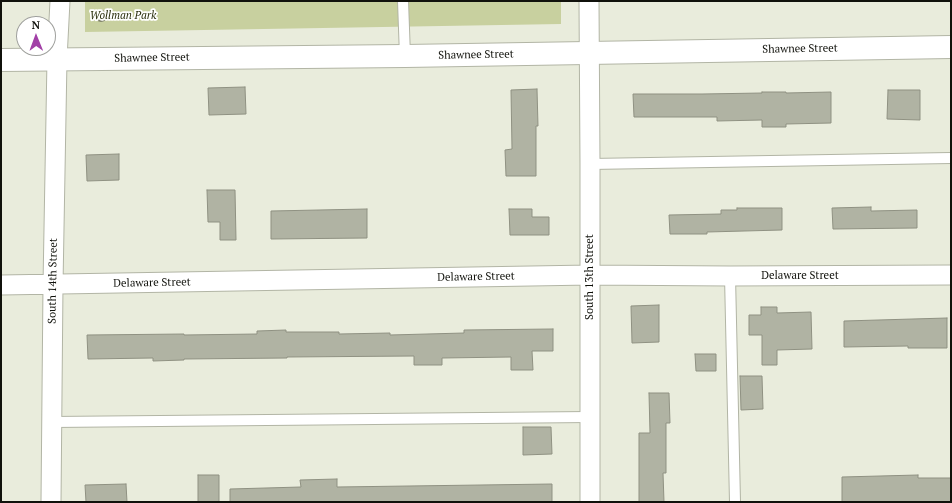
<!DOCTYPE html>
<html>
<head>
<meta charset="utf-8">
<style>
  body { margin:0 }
  #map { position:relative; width:952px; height:503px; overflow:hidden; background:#e9ecdc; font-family:"PT Serif",serif }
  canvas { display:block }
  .frame { position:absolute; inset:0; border:2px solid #10110b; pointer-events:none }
  .north { position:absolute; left:16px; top:16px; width:40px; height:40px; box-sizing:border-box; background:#fff; border:1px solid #9fa09d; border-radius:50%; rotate:359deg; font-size:11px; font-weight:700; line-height:16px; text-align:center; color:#10110b }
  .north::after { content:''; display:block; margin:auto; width:14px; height:18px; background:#a240a7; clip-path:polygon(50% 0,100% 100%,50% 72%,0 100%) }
</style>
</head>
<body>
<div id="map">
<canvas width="952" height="503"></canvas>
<div class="frame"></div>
<div class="north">N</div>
</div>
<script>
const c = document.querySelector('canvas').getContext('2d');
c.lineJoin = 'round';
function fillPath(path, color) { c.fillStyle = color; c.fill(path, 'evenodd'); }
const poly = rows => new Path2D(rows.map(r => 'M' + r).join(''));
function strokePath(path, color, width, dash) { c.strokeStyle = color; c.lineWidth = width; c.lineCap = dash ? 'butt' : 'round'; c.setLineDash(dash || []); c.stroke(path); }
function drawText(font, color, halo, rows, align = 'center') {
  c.font = font + ' "PT Serif",serif'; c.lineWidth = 3.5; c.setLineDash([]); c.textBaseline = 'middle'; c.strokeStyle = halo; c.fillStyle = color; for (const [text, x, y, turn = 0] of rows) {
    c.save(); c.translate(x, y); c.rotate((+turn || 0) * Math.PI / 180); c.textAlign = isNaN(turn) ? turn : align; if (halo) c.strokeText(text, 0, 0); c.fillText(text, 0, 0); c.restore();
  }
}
const green = poly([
  [85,1,561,1,561,24,85,32]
]);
const building = poly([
  [245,87,246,114,209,115,208,88,245,87],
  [537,89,538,126,536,126,536,176,506,176,505,150,512,149,511,90,537,89],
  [888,90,920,90,920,120,887,119,888,90],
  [762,92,786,92,786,93,831,92,831,123,786,124,786,127,762,127,762,120,717,121,717,117,634,117,633,94,702,94,762,93,762,92],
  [119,154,119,180,87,181,86,155,119,154],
  [207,190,235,190,236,240,220,240,220,222,208,222,207,190],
  [871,207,871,211,917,210,917,228,833,229,832,208,871,207],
  [737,208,782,208,782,230,707,232,707,234,670,234,669,215,721,214,721,210,737,210,737,208],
  [367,209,367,238,271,239,271,211,367,209],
  [509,209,532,209,532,217,549,217,549,235,510,235,509,209],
  [659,305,659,342,632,343,631,306,659,305],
  [761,307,777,307,777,313,811,312,812,349,777,350,777,365,762,365,762,335,749,335,749,315,761,315,761,307],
  [947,318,947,348,908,348,908,346,844,347,844,321,947,318],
  [553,329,553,351,532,351,533,370,511,370,511,357,442,358,442,365,414,365,414,356,287,357,287,358,184,359,184,360,153,361,153,358,88,359,87,335,184,334,184,335,257,334,257,331,286,330,286,332,339,332,339,334,390,333,390,335,464,333,464,330,553,329],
  [695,354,716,354,716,371,696,371,695,354],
  [740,376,762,376,763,409,741,410,740,376],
  [649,393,669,393,670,423,666,423,666,473,663,473,664,502,639,502,639,433,650,433,649,393],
  [523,427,551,427,552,454,523,455,523,427],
  [198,475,219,475,219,502,198,502,198,475],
  [918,475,918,478,951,478,951,502,842,502,842,477,918,475],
  [337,479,337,487,552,484,552,502,230,502,230,489,301,487,300,480,337,479],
  [126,484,127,502,86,502,85,485,126,484]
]);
const service = poly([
  [403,1,405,56],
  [590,164,951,158],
  [730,276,735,502],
  [52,422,590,417]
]);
const minor = poly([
  [589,1,590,164,590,502],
  [1,285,590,275,730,276,951,275],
  [51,502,53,285,57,59,60,1]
]);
const tertiary = poly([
  [1,60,405,56,951,47]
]);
const trees = [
  [101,16]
];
const parkNames = [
  ["Wollman Park",123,16]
];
const streetNames = [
  ["Shawnee Street",800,49,-1],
  ["Shawnee Street",476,55,-1],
  ["Shawnee Street",152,58,-1],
  ["Delaware Street",800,276],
  ["Delaware Street",476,277,-1],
  ["South 13th Street",590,277,-90],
  ["South 14th Street",53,281,-89],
  ["Delaware Street",152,283,-1]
];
fillPath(green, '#c8d09f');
fillPath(building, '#b0b3a3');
strokePath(building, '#8f9182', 1);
strokePath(service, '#b2b5a5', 12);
strokePath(minor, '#b2b5a5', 21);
strokePath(tertiary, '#b2b5a5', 24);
strokePath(service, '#fff', 10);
strokePath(minor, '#fff', 19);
strokePath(tertiary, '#fff', 22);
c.fillStyle = '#80846a';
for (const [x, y] of trees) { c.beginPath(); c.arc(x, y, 6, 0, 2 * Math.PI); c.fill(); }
drawText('italic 11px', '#2a2f0d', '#fff', parkNames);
drawText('11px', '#10110b', '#fff', streetNames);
</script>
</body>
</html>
